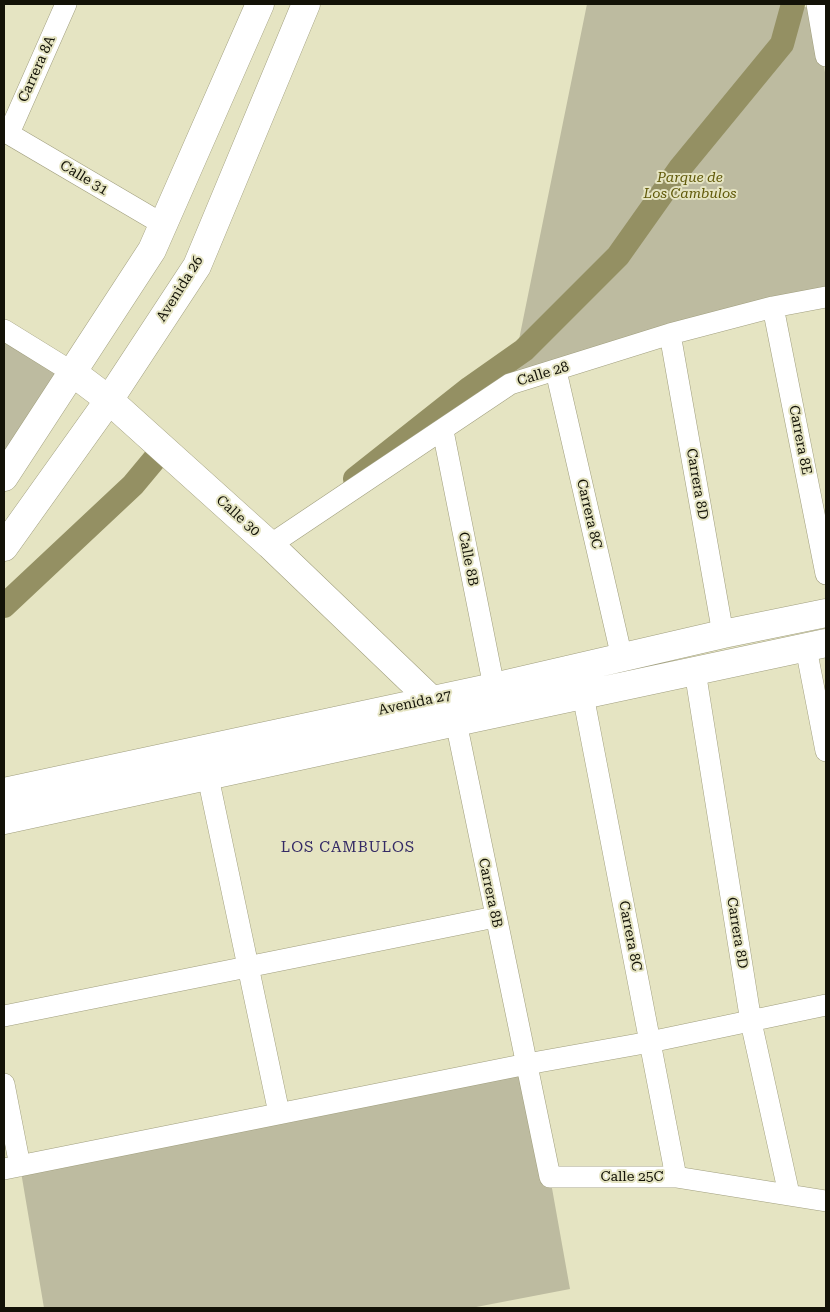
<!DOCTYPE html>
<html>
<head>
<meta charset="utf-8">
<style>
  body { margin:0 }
  #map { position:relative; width:830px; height:1312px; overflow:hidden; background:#e5e4c2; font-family:"Roboto Serif",serif }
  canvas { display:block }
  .frame { position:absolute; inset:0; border:5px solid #131207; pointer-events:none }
</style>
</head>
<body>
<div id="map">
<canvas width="830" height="1312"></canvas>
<div class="frame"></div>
</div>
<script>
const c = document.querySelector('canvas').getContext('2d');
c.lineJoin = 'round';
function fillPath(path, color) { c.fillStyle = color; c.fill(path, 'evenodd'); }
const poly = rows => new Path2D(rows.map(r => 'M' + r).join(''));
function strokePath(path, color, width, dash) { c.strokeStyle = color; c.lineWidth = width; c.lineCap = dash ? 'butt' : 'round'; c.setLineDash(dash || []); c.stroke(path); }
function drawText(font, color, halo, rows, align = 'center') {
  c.font = font + ' "Roboto Serif",serif'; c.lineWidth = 4; c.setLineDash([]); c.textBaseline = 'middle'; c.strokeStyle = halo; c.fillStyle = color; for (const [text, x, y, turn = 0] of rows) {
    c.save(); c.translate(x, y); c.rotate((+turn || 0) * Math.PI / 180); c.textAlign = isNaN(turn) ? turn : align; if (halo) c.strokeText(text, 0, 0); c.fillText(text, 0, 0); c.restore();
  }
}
const green = poly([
  [587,4,791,4,814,9,826,78,826,295,510,384],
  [4,330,72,372,4,477],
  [527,1064,550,1177,570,1289,471,1308,44,1308,20,1166]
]);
const canal = poly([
  [355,479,470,388,524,350,618,256,681,167,782,44,793,4],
  [4,606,133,485,163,449,177,461]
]);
const street = poly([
  [817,4,826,56],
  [4,131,164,225],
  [9,133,66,4],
  [773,307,826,574],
  [4,330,72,372],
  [670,334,723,634],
  [556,371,622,658],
  [443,431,494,687],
  [270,545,510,384,670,334,773,307,826,297],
  [806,648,826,751],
  [695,671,751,1022,789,1194],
  [583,695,676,1177],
  [456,722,550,1177,676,1177,826,1201],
  [208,777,279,1113],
  [4,1016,495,917],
  [4,1084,20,1166],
  [4,1169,527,1064,650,1042,826,1005]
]);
const secondary = poly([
  [72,372,109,400,270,545,442,710],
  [4,792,494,687,723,634,826,613],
  [4,820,456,722,826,643]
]);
const primary = poly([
  [4,477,152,250,260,4],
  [4,547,109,400,197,266,306,4]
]);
const streetNames = [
  ["Carrera 8A",37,69,-66],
  ["Calle 31",84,178,31],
  ["Avenida 26",180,289,-58],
  ["Calle 28",543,374,-17],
  ["Carrera 8E",800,440,79],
  ["Carrera 8D",697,484,80],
  ["Carrera 8C",589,514,77],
  ["Calle 30",238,516,42],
  ["Calle 8B",468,559,79],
  ["Avenida 27",415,703,-12],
  ["Carrera 8B",490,893,78],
  ["Carrera 8D",737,933,81],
  ["Carrera 8C",630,936,79],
  ["Calle 25C",632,1177]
];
const parkNames = [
  ["Parque de",690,178],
  ["Los Cambulos",690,194]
];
const neighbourhoodNames = [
  ["LOS CAMBULOS",348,848]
];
fillPath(green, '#bdbba0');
strokePath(canal, '#949063', 24);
strokePath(street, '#a19f7f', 22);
strokePath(secondary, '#a19f7f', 29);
strokePath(primary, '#a19f7f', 29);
strokePath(street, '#fff', 21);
strokePath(secondary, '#fff', 28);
strokePath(primary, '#fff', 28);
drawText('14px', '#131207', '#e5e4c2', streetNames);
drawText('italic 14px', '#605909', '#e5e4c2', parkNames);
c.letterSpacing = '1px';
drawText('15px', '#342a65', '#e5e4c2', neighbourhoodNames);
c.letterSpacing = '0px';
</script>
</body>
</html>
